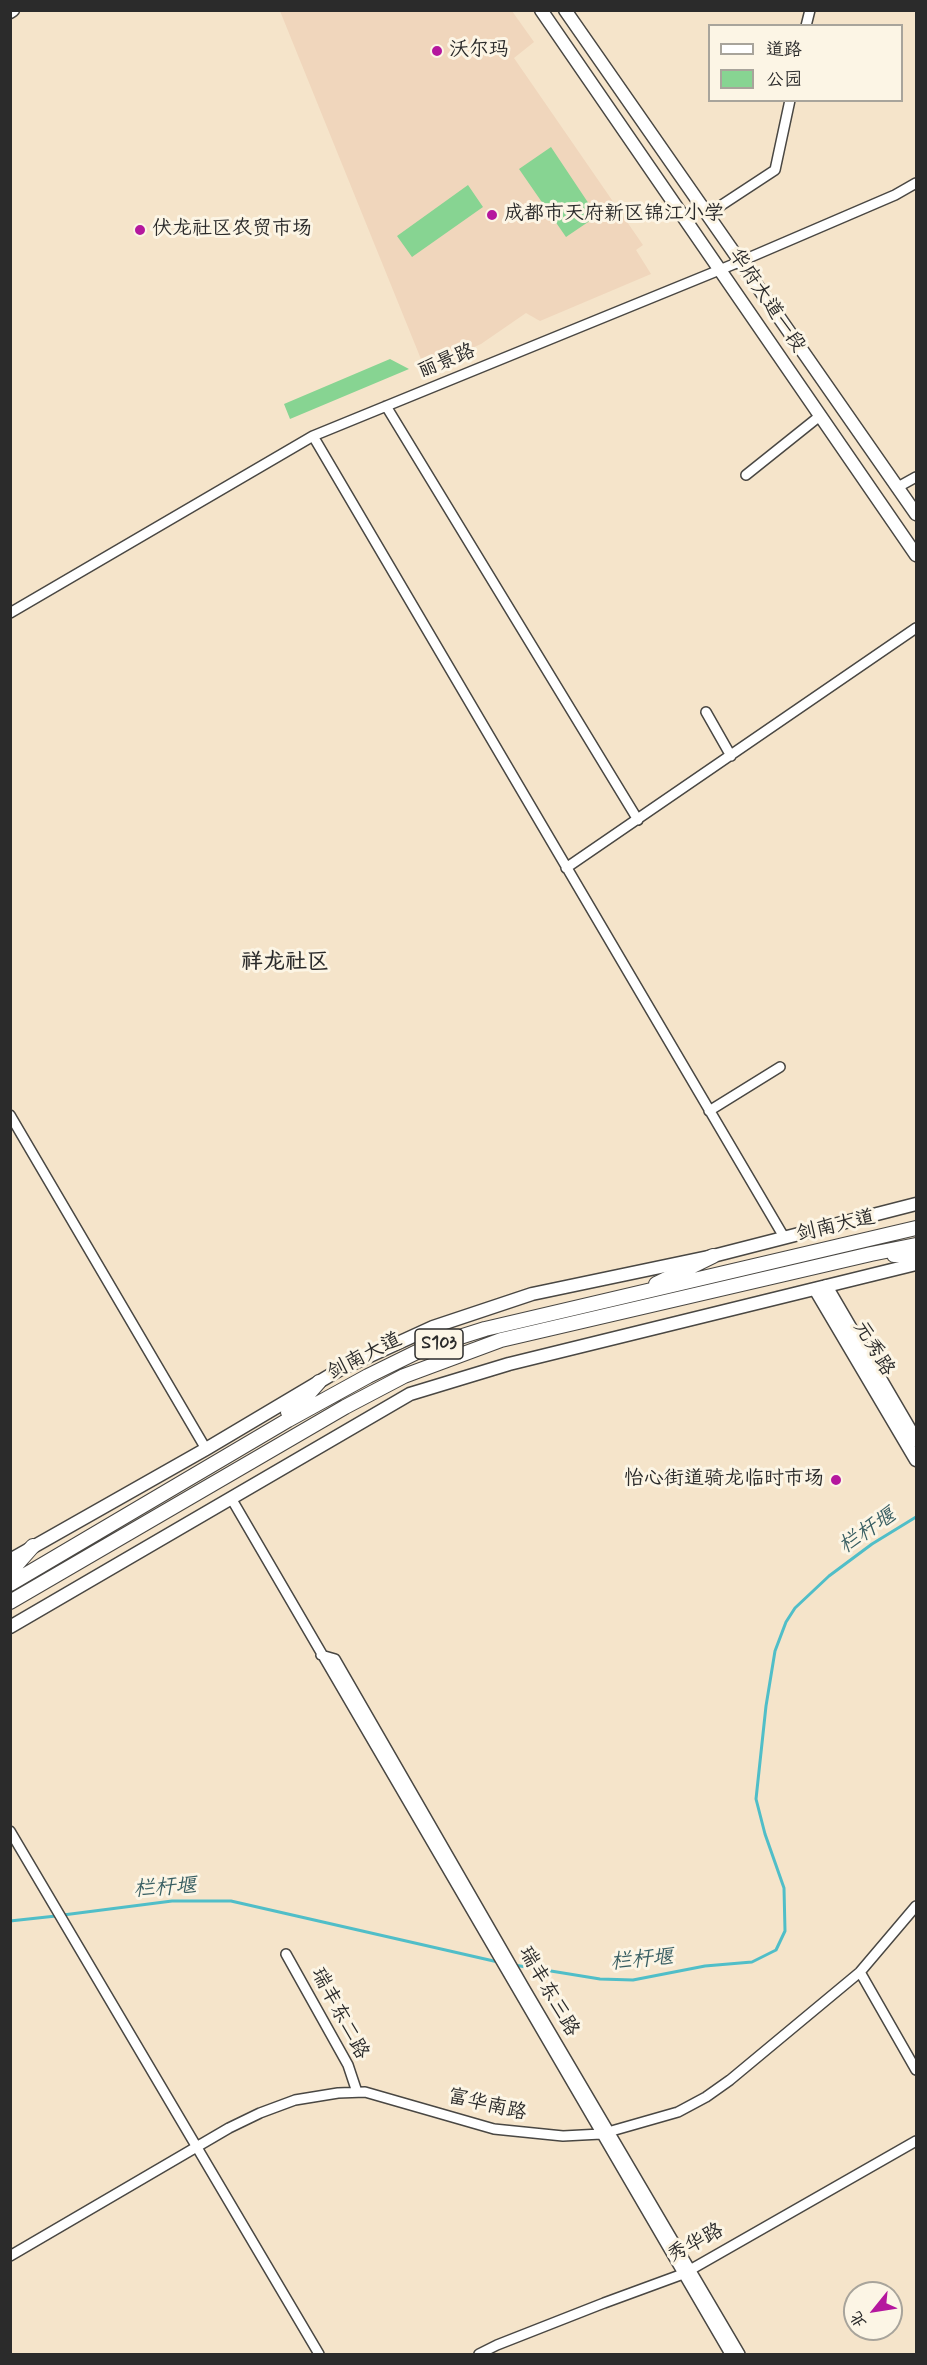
<!DOCTYPE html>
<html>
<head>
<meta charset="utf-8">
<style>
  body { margin:0 }
  #map { position:relative; width:927px; height:2365px; overflow:hidden; background:#f5e4ca; font-family:Mynerve,"LXGW WenKai TC",sans-serif }
  canvas { display:block }
  .frame { position:absolute; inset:0; border:12px solid #2b2b2b; pointer-events:none }
  .legend { position:absolute; left:708px; top:24px; width:195px; height:78px; box-sizing:border-box; background:#fcf5e5; border:2px solid #a8a49b; margin:0; padding:8px 10px; list-style:none; font-size:18px; color:#2b2b2b }
  .legend li { display:flex; align-items:center; gap:12px; height:30px }
  .legend b { width:30px; border:2px solid #a8a49b }
  .north { position:absolute; left:843px; top:2281px; width:60px; height:60px; box-sizing:border-box; background:#fcf5e5; border:2px solid #a8a49b; border-radius:50%; rotate:240deg; font-size:16px; font-weight:700; line-height:24px; text-align:center; color:#2b2b2b }
  .north::after { content:''; display:block; margin:auto; width:21px; height:27px; background:#b5179e; clip-path:polygon(50% 0,100% 100%,50% 72%,0 100%) }
</style>
</head>
<body>
<div id="map">
<canvas width="927" height="2365"></canvas>
<div class="frame"></div>
<ul class="legend">
<li><b style="height:8px;background:#fff"></b>道路</li>
<li><b style="height:16px;background:#87d492"></b>公园</li>
</ul>
<div class="north">北</div>
</div>
<script>
const c = document.querySelector('canvas').getContext('2d');
c.lineJoin = 'round';
function fillPath(path, color) { c.fillStyle = color; c.fill(path, 'evenodd'); }
const poly = rows => new Path2D(rows.map(r => 'M' + r).join(''));
function strokePath(path, color, width, dash) { c.strokeStyle = color; c.lineWidth = width; c.lineCap = dash ? 'butt' : 'round'; c.setLineDash(dash || []); c.stroke(path); }
function drawText(font, color, halo, rows, align = 'center') {
  c.font = font + ' Mynerve,"LXGW WenKai TC",sans-serif'; c.lineWidth = 6; c.setLineDash([]); c.textBaseline = 'middle'; c.strokeStyle = halo; c.fillStyle = color; for (const [text, x, y, turn = 0] of rows) {
    c.save(); c.translate(x, y); c.rotate((+turn || 0) * Math.PI / 180); c.textAlign = isNaN(turn) ? turn : align; if (halo) c.strokeText(text, 0, 0); c.fillText(text, 0, 0); c.restore();
  }
}
const built = poly([
  [280,11,512,11,534,42,514,58,643,245,636,250,651,274,540,321,526,313,481,344,425,369]
]);
const green = poly([
  [551,147,597,216,566,237,519,169],
  [468,185,483,207,412,257,397,236],
  [390,359,409,369,290,419,284,404]
]);
const stream = poly([
  [63,1915,172,1901,231,1901,498,1962],
  [10,1921,56,1916],
  [514,1965,600,1979,633,1980,705,1966,752,1962,776,1950,785,1931,784,1888,765,1834,756,1799,766,1706,775,1651,786,1622,795,1608,829,1576,872,1544,916,1517]
]);
const minor = poly([
  [806,26,810,10],
  [708,214,775,170,790,100],
  [386,406,638,820],
  [313,436,784,1237],
  [746,475,821,415],
  [898,487,916,477],
  [10,613,313,436,739,262,895,195,916,183],
  [706,712,731,756],
  [566,868,916,628],
  [709,1111,780,1067],
  [10,1115,206,1449],
  [231,1498,730,2354],
  [321,1655,335,1659,524,1987,740,2354],
  [10,1831,319,2354],
  [286,1954,348,2065,357,2092],
  [860,1972,916,2070],
  [10,2256,229,2128,260,2113,295,2100,338,2093,365,2092,494,2129,563,2136,601,2134,678,2112,706,2097,730,2080,860,1972,916,1906],
  [479,2354,497,2345,604,2303,683,2274,916,2141]
]);
const major = poly([
  [541,10,916,555],
  [565,10,916,514],
  [10,12,13,10],
  [826,1286,916,1440],
  [815,1289,916,1460],
  [10,1560,206,1449,339,1370,433,1327,532,1294,713,1256,916,1204],
  [10,1627,410,1394,509,1364,916,1264]
]);
const highway = poly([
  [894,1255,916,1256],
  [656,1284,713,1256],
  [288,1412,297,1407,319,1382],
  [10,1572,33,1546],
  [10,1584,288,1420,368,1376,425,1348,485,1329,916,1228],
  [10,1602,345,1407,404,1376,501,1340,871,1254,916,1245]
]);
const markers = [
  [437,51,6,"#b5179e"],
  [492,215,6,"#b5179e"],
  [140,230,6,"#b5179e"],
  [836,1480,6,"#b5179e"]
];
const shields = [
  [439,1344,48]
];
const shieldNames = [
  ["S103",439,1344]
];
const poiNames = [
  ["沃尔玛",449,51],
  ["成都市天府新区锦江小学",504,215],
  ["伏龙社区农贸市场",152,230],
  ["怡心街道骑龙临时市场",824,1480,"right"]
];
const streetNames = [
  ["华府大道一段",766,301,56],
  ["丽景路",447,362,-22],
  ["剑南大道",836,1227,-13],
  ["元秀路",873,1349,59],
  ["剑南大道",365,1357,-27],
  ["瑞丰东三路",548,1992,60],
  ["瑞丰东二路",339,2014,62],
  ["富华南路",487,2106,13],
  ["秀华路",696,2244,-28]
];
const waterNames = [
  ["栏杆堰",868,1532,-34],
  ["栏杆堰",165,1889,-4],
  ["栏杆堰",642,1961,-5]
];
const quarterNames = [
  ["祥龙社区",285,963]
];
fillPath(built, '#f0d6bc');
fillPath(green, '#87d492');
strokePath(stream, '#50bec8', 3);
strokePath(minor, '#494743', 12);
strokePath(major, '#494743', 15);
strokePath(highway, '#494743', 16);
strokePath(minor, '#fff', 9);
strokePath(major, '#fff', 12);
strokePath(highway, '#fff', 14);
for (const [x, y, r, color] of markers) { const dot = new Path2D(); dot.arc(x, y, r, 0, 2 * Math.PI); c.fillStyle = color; c.fill(dot); strokePath(dot, '#fcf5e5', 2); }
for (const [x, y, w] of shields) { const box = new Path2D(); box.roundRect(x - w / 2, y - 15, w, 30, 4.5); c.fillStyle = '#fcf5e5'; c.fill(box); strokePath(box, '#2b2b2b', 1.5); }
drawText('bold 18px', '#2b2b2b', null, shieldNames);
drawText('20px', '#2b2b2b', '#fcf5e5', poiNames, 'left');
drawText('20px', '#2b2b2b', '#fcf5e5', streetNames);
drawText('italic 21px', '#385e62', '#fcf5e5', waterNames);
drawText('bold 22px', '#2b2b2b', '#fcf5e5', quarterNames);
</script>
</body>
</html>
